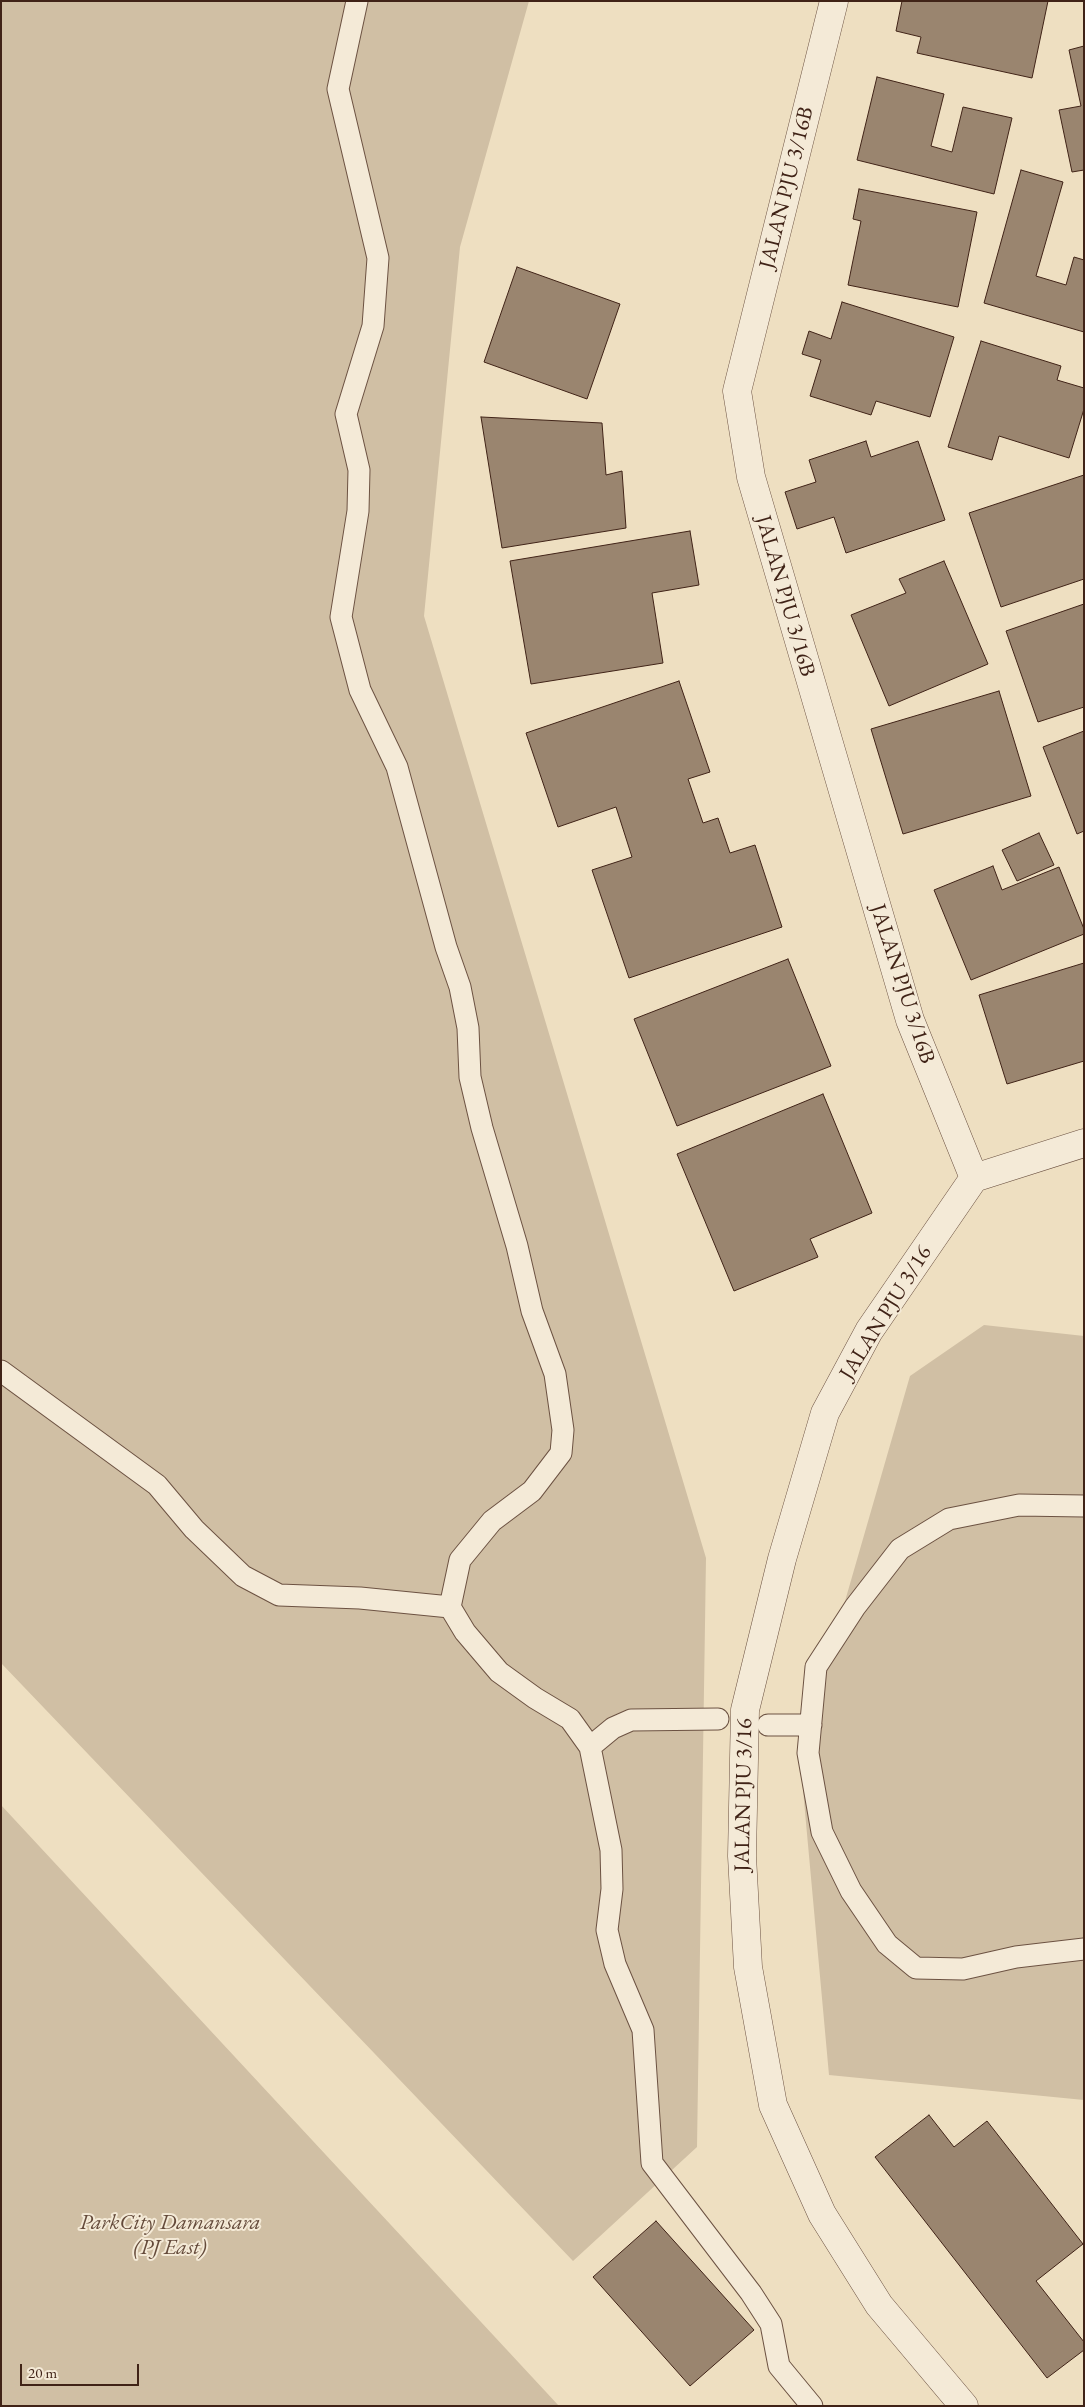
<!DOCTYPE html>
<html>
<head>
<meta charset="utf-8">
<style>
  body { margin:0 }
  #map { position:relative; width:1085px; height:2407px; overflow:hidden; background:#eedfc1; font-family:"EB Garamond",serif }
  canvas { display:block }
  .frame { position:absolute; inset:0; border:2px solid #402317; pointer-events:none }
  .scale { position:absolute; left:20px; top:2364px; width:119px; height:22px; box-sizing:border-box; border:2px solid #402317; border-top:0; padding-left:6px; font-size:15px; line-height:18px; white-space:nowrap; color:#402317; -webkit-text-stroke:4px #f4ead7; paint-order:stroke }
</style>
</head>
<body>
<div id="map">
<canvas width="1085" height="2407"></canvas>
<div class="frame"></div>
<div class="scale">20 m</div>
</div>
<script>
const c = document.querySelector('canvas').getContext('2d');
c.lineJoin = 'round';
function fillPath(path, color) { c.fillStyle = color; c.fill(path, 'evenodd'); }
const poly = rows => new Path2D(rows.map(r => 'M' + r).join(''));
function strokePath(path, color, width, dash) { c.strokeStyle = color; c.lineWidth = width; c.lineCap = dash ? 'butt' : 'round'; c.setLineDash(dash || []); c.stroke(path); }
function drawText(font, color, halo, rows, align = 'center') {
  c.font = font + ' "EB Garamond",serif'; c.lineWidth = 4; c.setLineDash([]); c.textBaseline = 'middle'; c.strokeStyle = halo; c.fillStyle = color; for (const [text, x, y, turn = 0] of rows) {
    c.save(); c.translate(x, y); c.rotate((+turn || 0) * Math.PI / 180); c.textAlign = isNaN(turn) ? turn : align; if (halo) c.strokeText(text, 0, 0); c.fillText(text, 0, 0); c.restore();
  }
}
const green = poly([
  [1,1,529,1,460,247,424,616,706,1558,697,2147,573,2261,1,1663],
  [984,1325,1084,1336,1084,2100,829,2075,800,1757,910,1376],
  [1,1805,559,2406,1,2406]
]);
const building = poly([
  [902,1,1048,1,1032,78,917,53,921,37,896,31,902,1],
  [1084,46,1084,170,1072,172,1059,110,1081,106,1069,50,1084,46],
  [877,77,944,94,931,146,952,152,963,107,1012,118,994,194,857,160,877,77],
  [1021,170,1063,182,1036,276,1066,285,1074,257,1084,260,1084,332,984,303,1021,170],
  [859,189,977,212,958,307,848,285,861,221,853,219,859,189],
  [517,267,620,304,587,399,484,362,517,267],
  [842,302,954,337,930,417,876,401,871,415,810,396,821,360,802,354,809,331,831,339,842,302],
  [981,341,1061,366,1057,380,1084,388,1084,409,1069,458,999,436,992,460,948,447,981,341],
  [481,417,602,423,606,475,622,471,626,528,502,548,481,417],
  [866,441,871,457,918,441,945,520,846,553,834,517,797,529,785,492,816,482,809,460,866,441],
  [1084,475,1084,579,1001,607,969,513,1084,475],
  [690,531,699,585,652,593,663,663,531,684,510,561,690,531],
  [944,561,988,664,889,706,851,615,906,593,899,579,944,561],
  [1084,604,1084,707,1038,722,1006,631,1084,604],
  [679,681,710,772,688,779,703,823,718,818,730,853,755,845,782,927,629,978,592,870,632,857,616,807,558,827,526,733,679,681],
  [999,691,1031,796,903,834,871,729,999,691],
  [1084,731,1084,831,1077,834,1043,747,1084,731],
  [1039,833,1054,865,1017,881,1002,850,1039,833],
  [993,866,1002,890,1059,867,1084,929,1084,934,971,980,934,890,993,866],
  [788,959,831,1066,677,1126,634,1019,788,959],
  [1084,963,1084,1061,1007,1084,979,995,1084,963],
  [823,1094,872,1213,810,1239,818,1257,734,1291,677,1154,823,1094],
  [929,2115,954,2147,987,2121,1083,2244,1036,2281,1084,2342,1084,2350,1047,2378,875,2157,929,2115],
  [656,2221,754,2330,690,2386,593,2277,656,2221]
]);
const lane = poly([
  [357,1,338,89,378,258,373,326,346,414,359,470,358,511,341,617,360,690,397,767,446,947,460,987,468,1028,470,1077,482,1128,517,1246,532,1311,555,1374,563,1430,561,1453,532,1491,492,1521,460,1560,450,1607,465,1632,499,1672,535,1698,570,1719,590,1747,611,1850,612,1889,607,1930,615,1964,643,2030,652,2163,751,2293,771,2324,779,2366,812,2406],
  [1,1371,157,1485,194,1529,243,1576,279,1595,360,1598,450,1607],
  [1084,1506,1019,1505,949,1519,900,1549,855,1607,816,1667,808,1753,822,1832,851,1891,887,1944,916,1968,963,1969,1016,1957,1084,1949],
  [768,1725,811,1725],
  [590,1747,613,1728,631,1720,718,1719]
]);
const street = poly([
  [834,1,737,391,751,477,910,1020,974,1178],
  [974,1178,1084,1143],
  [964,2406,879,2305,822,2214,773,2105,748,1967,742,1856,745,1710,782,1559,825,1413,869,1331,974,1178]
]);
const streetNames = [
  ["JALAN PJU 3/16B",787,188,-76],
  ["JALAN PJU 3/16B",785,596,74],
  ["JALAN PJU 3/16B",902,984,72],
  ["JALAN PJU 3/16",886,1313,-58],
  ["JALAN PJU 3/16",744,1795,-89]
];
const parkNames = [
  ["ParkCity Damansara",170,2223],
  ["(PJ East)",170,2248]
];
fillPath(green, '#d0bfa4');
fillPath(building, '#9a856f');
strokePath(building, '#402317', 1);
strokePath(lane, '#6c5242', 23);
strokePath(street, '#6c5242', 29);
strokePath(lane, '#f4ead7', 21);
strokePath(street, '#f4ead7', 28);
drawText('22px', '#402317', '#f4ead7', streetNames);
drawText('italic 22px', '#644a3a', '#f4ead7', parkNames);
</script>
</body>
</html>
